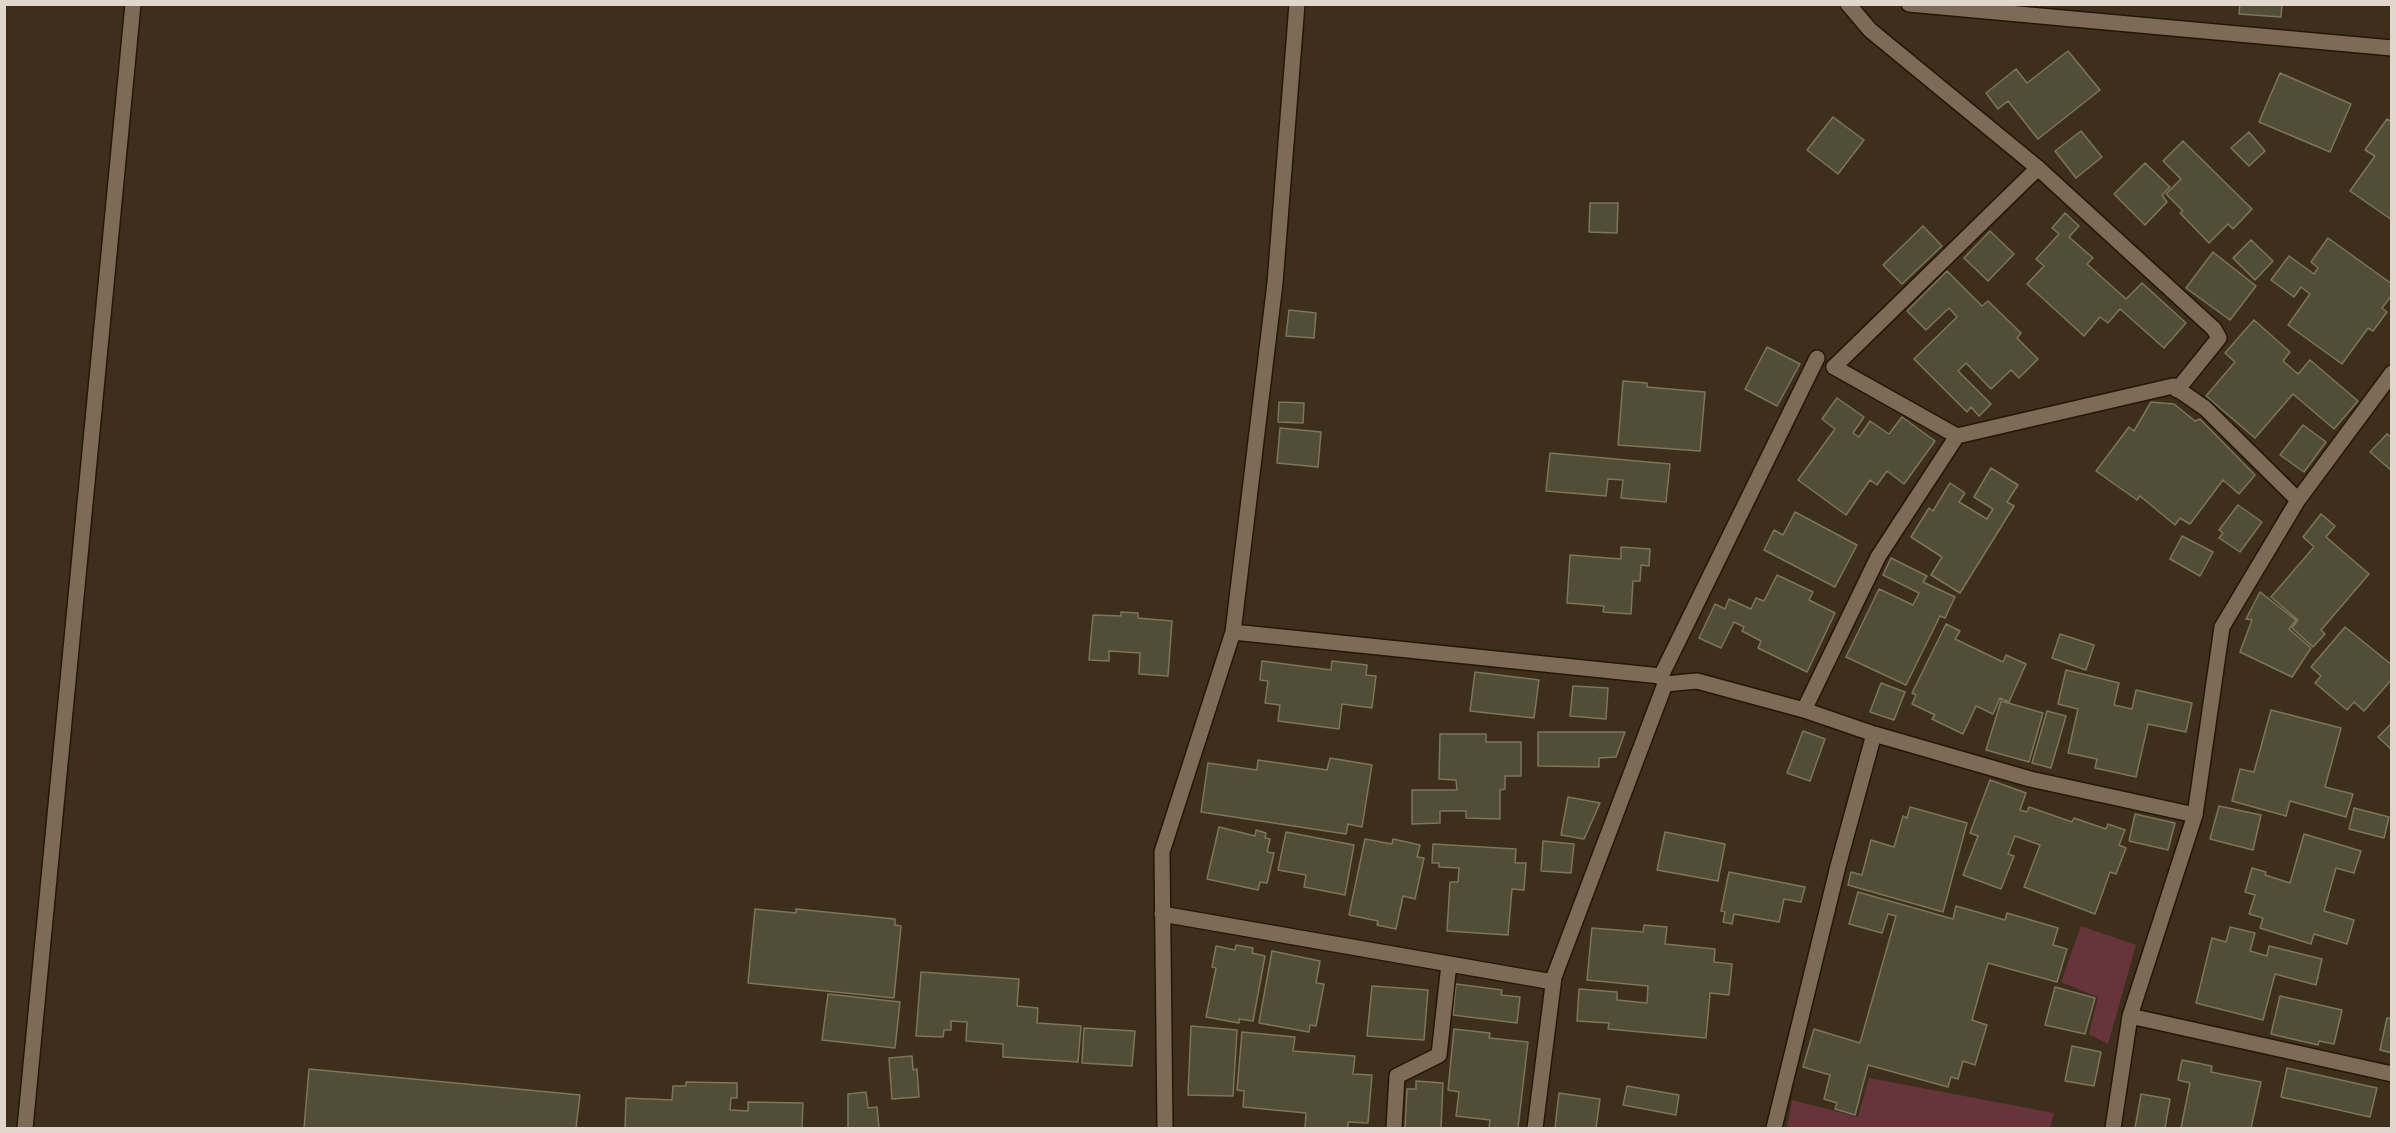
<!DOCTYPE html>
<html>
<head>
<meta charset="utf-8">
<style>
  body { margin:0 }
  #map { position:relative; width:2396px; height:1133px; overflow:hidden; background:#3e2f1d; font-family:Montserrat,sans-serif }
  canvas { display:block }
  .frame { position:absolute; inset:0; border:6px solid #e1d7cc; pointer-events:none }
</style>
</head>
<body>
<div id="map">
<canvas width="2396" height="1133"></canvas>
<div class="frame"></div>
</div>
<script>
const c = document.querySelector('canvas').getContext('2d');
c.lineJoin = 'round';
function fillPath(path, color) { c.fillStyle = color; c.fill(path, 'evenodd'); }
const poly = rows => new Path2D(rows.map(r => 'M' + r).join(''));
function strokePath(path, color, width, dash) { c.strokeStyle = color; c.lineWidth = width; c.lineCap = dash ? 'butt' : 'round'; c.setLineDash(dash || []); c.stroke(path); }
const green = poly([
  [2081,926,2136,945,2108,1044,2089,1034,2098,997,2061,982],
  [1869,1078,2054,1113,2050,1128,1787,1128,1792,1100,1858,1117]
]);
const building = poly([
  [2240,4,2282,4,2281,17,2239,14,2240,4],
  [2068,51,2100,90,2038,139,2008,101,1998,109,1986,93,2016,69,2027,83,2068,51],
  [2280,73,2351,104,2330,152,2259,122,2280,73],
  [1833,117,1864,140,1838,174,1807,150,1833,117],
  [2387,119,2392,122,2392,220,2350,191,2375,156,2365,150,2387,119],
  [2081,131,2102,157,2076,178,2055,151,2081,131],
  [2249,132,2265,151,2249,166,2231,148,2249,132],
  [2183,141,2252,209,2233,229,2228,224,2209,243,2180,213,2183,211,2166,194,2181,179,2163,161,2183,141],
  [2145,163,2170,187,2162,195,2167,202,2145,225,2114,194,2145,163],
  [1590,203,1618,203,1617,233,1589,232,1590,203],
  [2065,213,2079,226,2069,237,2093,258,2087,264,2126,299,2142,283,2186,323,2164,348,2120,309,2108,323,2100,317,2084,336,2027,284,2044,266,2036,259,2059,234,2052,228,2065,213],
  [1923,226,1942,246,1902,284,1883,265,1923,226],
  [1990,231,2014,254,1988,281,1964,258,1990,231],
  [2328,238,2392,284,2392,295,2382,308,2387,312,2373,331,2368,328,2342,364,2288,325,2310,294,2301,287,2294,297,2271,280,2289,256,2314,274,2318,268,2311,262,2328,238],
  [2251,240,2273,261,2255,280,2233,258,2251,240],
  [2213,252,2256,286,2230,320,2186,288,2213,252],
  [1947,271,1982,306,1988,301,2021,333,2017,338,2038,359,2019,378,2011,370,1991,389,1966,363,1958,371,1991,404,1979,416,1971,407,1967,412,1914,359,1957,317,1949,308,1926,330,1907,311,1947,271],
  [1289,310,1316,313,1314,338,1286,336,1289,310],
  [2254,320,2290,352,2283,361,2298,374,2310,360,2358,401,2334,429,2293,394,2255,438,2206,396,2235,362,2225,353,2254,320],
  [1767,347,1800,364,1777,406,1745,389,1767,347],
  [1623,381,1647,383,1647,387,1705,392,1700,451,1618,445,1623,381],
  [1837,398,1864,417,1853,433,1859,437,1870,421,1889,434,1902,417,1935,441,1904,484,1887,471,1877,485,1870,480,1846,515,1798,480,1835,429,1822,419,1837,398],
  [1279,402,1304,403,1303,423,1278,422,1279,402],
  [2151,402,2174,404,2195,421,2200,419,2255,475,2239,494,2223,480,2190,524,2180,518,2175,525,2140,496,2137,500,2096,471,2129,427,2134,431,2151,402],
  [2303,425,2326,442,2304,472,2280,455,2303,425],
  [1280,428,1321,432,1318,467,1277,463,1280,428],
  [2387,434,2392,438,2392,471,2370,452,2387,434],
  [1550,453,1670,464,1666,502,1621,498,1623,480,1608,479,1606,496,1546,491,1550,453],
  [1991,468,2018,485,2007,502,2014,506,1960,593,1931,575,1942,557,1911,537,1929,508,1933,511,1950,483,1965,493,1959,502,1987,519,1993,509,1974,497,1991,468],
  [2238,505,2262,522,2240,552,2219,538,2223,533,2219,530,2238,505],
  [1795,512,1857,545,1835,587,1764,550,1774,530,1783,535,1795,512],
  [2321,514,2335,526,2326,537,2369,574,2321,630,2325,634,2313,647,2292,628,2298,620,2271,597,2314,547,2303,537,2321,514],
  [2182,536,2213,552,2200,576,2170,559,2182,536],
  [1621,547,1650,549,1649,566,1641,565,1640,581,1633,581,1631,614,1603,612,1604,606,1567,603,1570,555,1621,559,1621,547],
  [1891,558,1927,576,1923,582,1955,597,1945,618,1940,616,1906,685,1846,657,1879,589,1913,605,1919,593,1883,575,1891,558],
  [1777,575,1813,592,1809,600,1835,613,1807,672,1758,648,1761,641,1742,631,1744,627,1734,622,1721,648,1699,638,1715,604,1725,609,1729,599,1751,609,1756,598,1764,601,1777,575],
  [2260,592,2296,620,2289,629,2311,648,2292,677,2240,652,2252,620,2246,619,2260,592],
  [1121,612,1138,613,1138,618,1172,621,1168,676,1139,674,1140,653,1109,651,1109,661,1089,660,1093,615,1121,616,1121,612],
  [1946,624,1960,631,1955,639,2003,662,2006,655,2026,664,2009,702,2000,698,1993,714,1976,706,1963,734,1932,719,1935,715,1912,704,1916,695,1912,693,1946,624],
  [2345,627,2392,665,2392,679,2364,711,2354,702,2347,710,2315,683,2321,676,2311,667,2345,627],
  [2060,634,2094,645,2086,670,2052,658,2060,634],
  [1262,661,1331,670,1332,661,1367,665,1366,675,1376,676,1372,708,1342,704,1339,729,1278,721,1280,705,1265,703,1268,681,1260,680,1262,661],
  [2066,670,2119,683,2114,705,2132,709,2136,690,2192,703,2186,732,2148,724,2136,777,2095,768,2097,759,2068,753,2078,709,2058,704,2066,670],
  [1475,672,1539,680,1534,718,1470,711,1475,672],
  [1881,683,1905,692,1894,720,1870,712,1881,683],
  [1573,686,1608,688,1606,719,1570,716,1573,686],
  [2001,701,2043,713,2029,762,1986,750,2001,701],
  [2271,710,2341,728,2325,787,2353,794,2346,817,2290,801,2286,816,2232,801,2240,769,2254,772,2271,710],
  [2047,711,2066,716,2051,768,2032,763,2047,711],
  [2392,723,2392,750,2378,737,2392,723],
  [1803,731,1825,739,1810,781,1787,773,1803,731],
  [1538,732,1625,732,1616,757,1599,758,1599,767,1538,766,1538,732],
  [1440,734,1486,734,1486,742,1521,742,1521,776,1505,776,1505,789,1500,790,1500,819,1466,818,1466,811,1440,811,1440,823,1412,824,1412,790,1457,790,1456,780,1439,779,1440,734],
  [1330,758,1372,765,1362,827,1348,824,1346,834,1201,812,1208,763,1257,770,1258,760,1327,770,1330,758],
  [1990,780,2026,793,2020,810,2027,812,2029,807,2072,822,2074,818,2106,829,2108,824,2125,830,2119,845,2126,848,2116,874,2110,872,2095,914,2024,887,2040,845,2015,836,2008,854,2014,856,2001,889,1963,875,1978,836,1970,833,1990,780],
  [1568,797,1600,803,1584,839,1561,835,1568,797],
  [2219,806,2261,815,2253,850,2210,839,2219,806],
  [1910,807,1967,823,1943,912,1848,885,1851,872,1862,875,1871,840,1894,847,1903,816,1907,818,1910,807],
  [2354,808,2389,817,2384,838,2349,829,2354,808],
  [2135,814,2175,823,2168,850,2129,841,2135,814],
  [1219,827,1255,836,1256,830,1266,833,1265,838,1270,839,1267,852,1274,853,1267,883,1260,882,1258,890,1207,879,1219,827],
  [1286,832,1354,845,1345,895,1304,887,1306,875,1278,870,1286,832],
  [1665,832,1725,844,1718,881,1657,870,1665,832],
  [2304,834,2361,851,2354,873,2336,868,2324,911,2354,920,2347,944,2314,934,2311,944,2260,928,2263,918,2249,914,2255,895,2245,892,2252,868,2266,872,2265,875,2290,883,2304,834],
  [1365,839,1392,844,1393,839,1420,845,1417,857,1424,858,1415,899,1403,896,1396,929,1377,925,1378,921,1349,915,1365,839],
  [1543,841,1574,844,1571,873,1541,871,1543,841],
  [1433,844,1516,849,1515,863,1526,863,1524,890,1512,889,1508,935,1447,931,1450,882,1458,882,1459,868,1439,867,1439,863,1432,863,1433,844],
  [1729,872,1805,887,1801,902,1784,899,1779,922,1734,914,1732,924,1723,922,1725,912,1721,911,1729,872],
  [1858,892,1953,919,1956,906,2005,920,2007,913,2058,928,2053,945,2067,949,2057,982,1988,963,1972,1020,1987,1025,1975,1065,1963,1061,1958,1079,1951,1077,1948,1087,1868,1065,1855,1115,1835,1109,1837,1103,1824,1099,1830,1075,1803,1067,1814,1029,1860,1043,1896,916,1888,914,1882,933,1849,924,1858,892],
  [755,909,796,913,796,909,895,919,895,925,901,926,894,998,748,983,755,909],
  [1644,925,1667,927,1665,944,1715,949,1714,962,1732,964,1729,995,1710,993,1706,1038,1608,1029,1609,1023,1577,1021,1579,989,1617,992,1617,1000,1647,1003,1648,986,1587,980,1592,928,1643,932,1644,925],
  [2230,927,2255,933,2250,951,2267,956,2269,946,2322,959,2316,985,2275,974,2263,1020,2196,1003,2212,938,2226,942,2230,927],
  [1236,945,1253,948,1252,953,1265,956,1253,1021,1239,1019,1239,1023,1206,1017,1216,968,1212,967,1216,946,1235,950,1236,945],
  [1272,951,1320,961,1316,983,1324,984,1316,1026,1310,1025,1309,1032,1259,1023,1272,951],
  [921,972,1019,979,1017,1006,1038,1008,1037,1023,1081,1026,1078,1062,1003,1057,1003,1044,966,1041,967,1022,951,1021,951,1030,944,1030,943,1037,916,1036,921,972],
  [1456,984,1502,990,1501,995,1520,997,1517,1023,1453,1015,1456,984],
  [1372,986,1428,990,1424,1040,1367,1036,1372,986],
  [2055,987,2095,998,2085,1034,2045,1025,2055,987],
  [828,994,900,1002,895,1048,822,1040,828,994],
  [2280,996,2342,1010,2334,1044,2319,1041,2318,1045,2271,1034,2280,996],
  [2387,1018,2392,1019,2392,1053,2380,1050,2387,1018],
  [1191,1026,1237,1030,1233,1096,1188,1095,1191,1026],
  [1084,1028,1135,1031,1132,1066,1082,1063,1084,1028],
  [1454,1029,1490,1033,1489,1038,1528,1042,1518,1128,1489,1128,1490,1120,1456,1116,1459,1092,1448,1090,1454,1029],
  [1242,1032,1295,1037,1293,1051,1355,1056,1353,1074,1372,1075,1368,1123,1348,1122,1348,1128,1305,1128,1306,1113,1243,1107,1244,1091,1237,1090,1242,1032],
  [2072,1046,2101,1052,2094,1086,2065,1081,2072,1046],
  [912,1056,913,1070,917,1069,919,1097,892,1099,889,1058,912,1056],
  [2182,1060,2212,1066,2211,1072,2261,1082,2251,1128,2181,1128,2190,1083,2178,1080,2182,1060],
  [2287,1068,2377,1088,2370,1117,2281,1097,2287,1068],
  [309,1069,580,1095,576,1128,304,1128,309,1069],
  [1416,1081,1443,1083,1441,1128,1405,1128,1407,1089,1416,1089,1416,1081],
  [686,1082,737,1083,737,1098,731,1098,730,1110,748,1111,748,1102,803,1103,802,1128,625,1128,626,1098,672,1100,673,1086,686,1086,686,1082],
  [1627,1086,1679,1095,1676,1115,1623,1105,1627,1086],
  [866,1092,868,1108,877,1107,879,1128,848,1128,848,1094,866,1092],
  [1559,1093,1600,1099,1596,1128,1555,1128,1559,1093],
  [2141,1094,2170,1099,2165,1128,2135,1128,2141,1094]
]);
const service = poly([
  [1834,367,2038,168]
]);
const minor = poly([
  [1848,4,1870,30,2038,168,2214,329,2219,338,2177,390],
  [1909,4,2392,48],
  [1834,367,1957,436,2173,386,2205,408,2298,500],
  [1233,632,1661,676,1665,684,1697,681,1804,710,1874,734,2030,779,2195,815],
  [1661,676,1817,358],
  [1804,710,1878,557,1957,436],
  [1162,914,1553,982],
  [2130,1016,2392,1074],
  [1165,1128,1162,852,1233,632,1275,283,1297,4],
  [1394,1128,1397,1076,1439,1055,1449,964],
  [1535,1128,1554,977,1665,684],
  [1774,1128,1838,866,1874,734],
  [2113,1128,2130,1016,2195,815,2222,627,2298,500,2392,373]
]);
const tertiary = poly([
  [25,1128,133,4]
]);
fillPath(green, '#67343b');
fillPath(building, '#524d36');
strokePath(building, '#7b765d', 1.5);
strokePath(service, '#251606', 18);
strokePath(minor, '#251606', 18);
strokePath(tertiary, '#251606', 18);
strokePath(service, '#7d6b58', 15);
strokePath(minor, '#7d6b58', 15);
strokePath(tertiary, '#7d6b58', 15);
</script>
</body>
</html>
